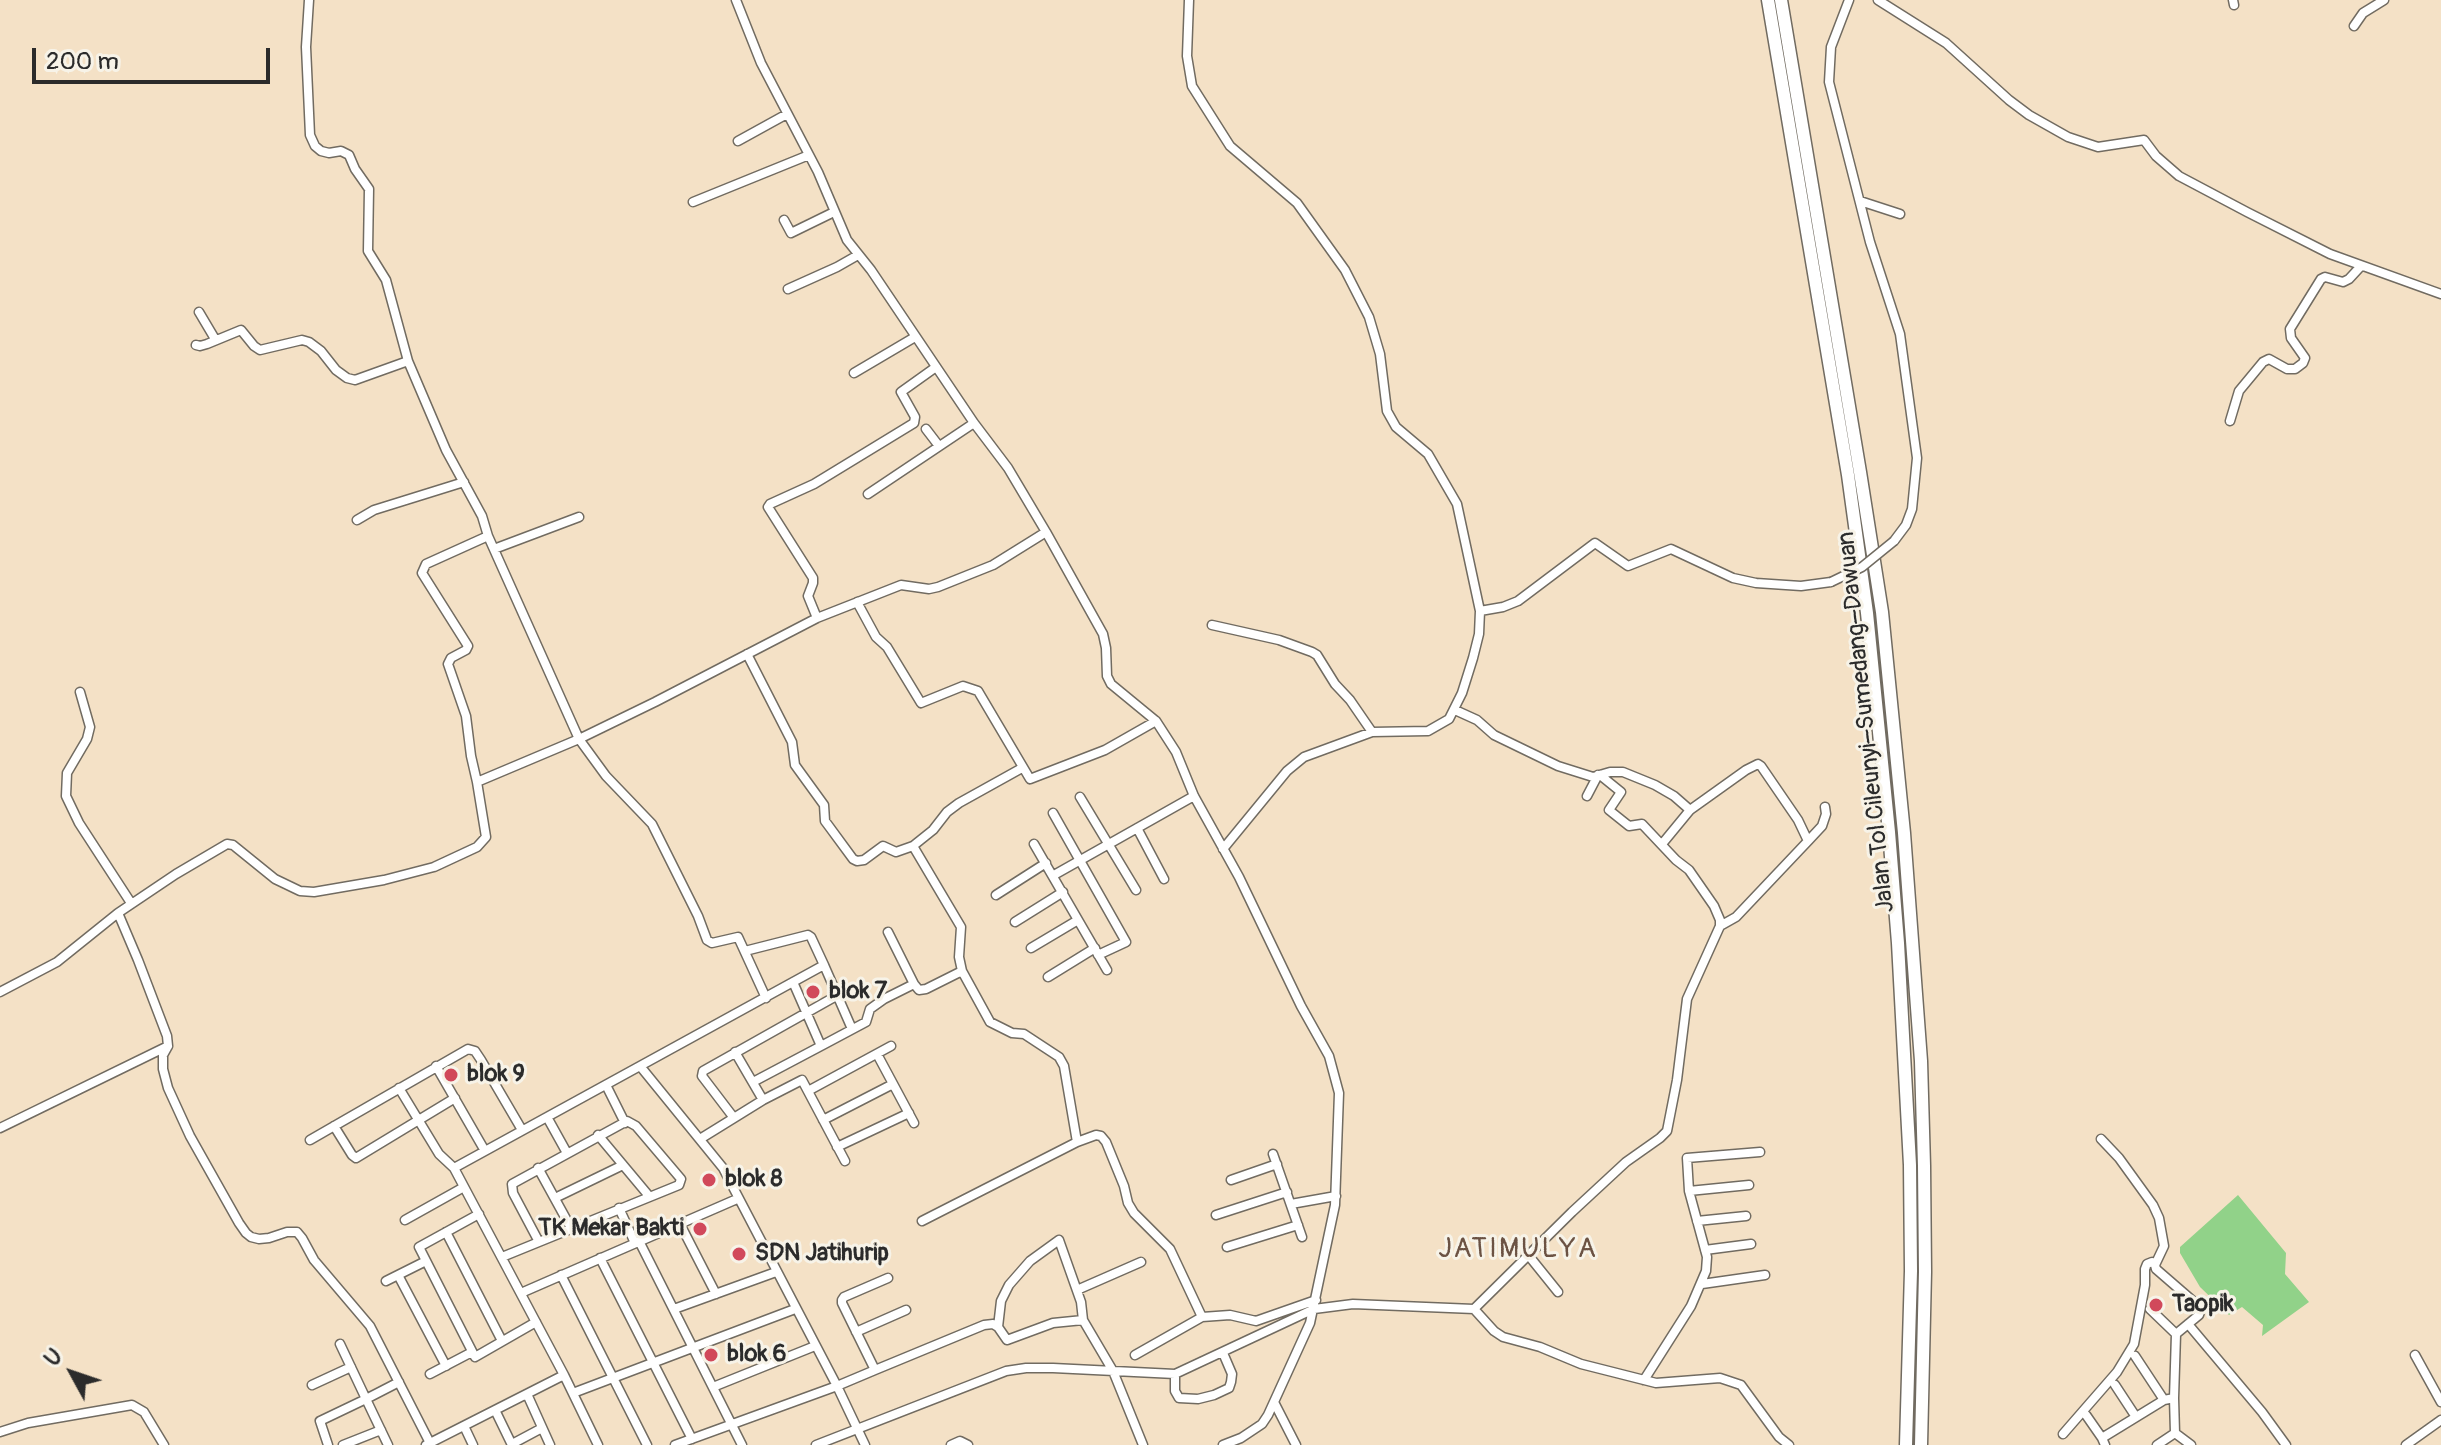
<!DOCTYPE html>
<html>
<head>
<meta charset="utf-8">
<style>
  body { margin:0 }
  #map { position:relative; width:2441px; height:1445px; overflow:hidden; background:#f4e1c6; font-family:Pangolin,sans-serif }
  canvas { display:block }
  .north { position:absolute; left:32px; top:1333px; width:80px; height:80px; -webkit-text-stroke:6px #f7f3e8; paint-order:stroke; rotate:310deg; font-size:22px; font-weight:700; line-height:32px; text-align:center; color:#2b2b2b }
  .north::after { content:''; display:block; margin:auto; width:28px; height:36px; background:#2b2b2b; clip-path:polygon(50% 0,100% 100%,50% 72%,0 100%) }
  .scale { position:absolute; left:32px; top:48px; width:238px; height:36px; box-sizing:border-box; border:4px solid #2b2b2b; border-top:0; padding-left:10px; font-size:24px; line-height:28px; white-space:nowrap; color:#2b2b2b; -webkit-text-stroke:6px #f7f3e8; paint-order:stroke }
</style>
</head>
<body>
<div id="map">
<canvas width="2441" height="1445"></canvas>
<div class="north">U</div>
<div class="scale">200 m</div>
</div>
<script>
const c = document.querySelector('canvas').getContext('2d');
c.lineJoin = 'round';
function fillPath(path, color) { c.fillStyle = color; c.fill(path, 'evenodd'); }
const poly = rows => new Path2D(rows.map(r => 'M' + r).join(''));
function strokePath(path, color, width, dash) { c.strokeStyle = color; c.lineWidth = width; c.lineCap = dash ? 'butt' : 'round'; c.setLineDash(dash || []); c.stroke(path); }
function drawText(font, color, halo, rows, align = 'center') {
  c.font = font + ' Pangolin,sans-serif'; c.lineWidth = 6; c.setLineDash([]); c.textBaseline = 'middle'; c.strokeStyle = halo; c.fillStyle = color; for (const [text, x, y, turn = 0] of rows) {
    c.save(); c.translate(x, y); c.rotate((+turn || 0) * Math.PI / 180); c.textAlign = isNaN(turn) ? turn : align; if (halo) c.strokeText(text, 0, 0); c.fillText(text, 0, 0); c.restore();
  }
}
const green = poly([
  [2238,1195,2286,1253,2285,1274,2309,1302,2262,1336,2263,1325,2242,1307,2229,1315,2200,1287,2180,1253,2180,1247]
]);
const minor = poly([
  [309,0,306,47,310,135,315,146,321,151,329,153,341,151,349,155,355,169,369,189,368,251,386,280,408,361,446,450,482,516,488,536,579,739,655,702,817,618,901,585,929,589,938,587,993,565,1046,532,1103,634,1106,648,1107,676,1111,684,1156,721,1176,752,1194,796,1239,877,1301,1006,1329,1056,1339,1093,1335,1205,1310,1323,1268,1415,1262,1424,1241,1438,1223,1445],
  [736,0,761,63,818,172,847,240,871,270,974,423,1008,468,1046,532],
  [1189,0,1187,56,1192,86,1230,146,1297,203,1345,270,1369,317,1380,354,1387,411,1396,427,1428,454,1457,504,1480,611,1479,634,1473,658,1462,693,1449,719,1428,731,1372,732,1304,757,1287,771,1223,849],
  [1849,0,1831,47,1829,82,1870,242,1900,334,1917,458,1912,509,1906,525,1894,541],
  [1878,0,1946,43,2009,100,2029,115,2068,137,2098,147,2144,140,2156,156,2179,176,2247,212,2330,254,2441,294],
  [2233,0,2234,5],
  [2354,26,2363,13,2384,0],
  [738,141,787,114],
  [1860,201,1900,214],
  [693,202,809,155],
  [784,220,791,233,834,212],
  [788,289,837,267,858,255],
  [199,312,215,339],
  [196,345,200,346,207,344,241,330,254,346,260,350,302,340,309,342,321,351,336,370,347,378,355,380,408,361],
  [854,373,915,337],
  [2230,421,2239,391,2263,362,2269,359,2287,369,2295,369,2303,363,2305,358,2291,338,2290,329,2321,279,2325,277,2343,282,2349,279,2361,266],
  [926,429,939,446],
  [868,494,974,423],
  [357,520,374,510,464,482],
  [494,549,579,517],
  [857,602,876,637,887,647,921,703,963,686,978,691,1030,779,1105,750,1156,721],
  [1480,611,1503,607,1518,601,1595,543,1628,566,1671,549,1733,578,1756,583,1801,586,1831,582],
  [817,618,808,596,813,583,813,578,768,507,770,504,814,484,914,423,915,417,901,392,936,367],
  [1212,625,1279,640,1312,652,1317,655,1335,684,1350,700,1372,732],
  [747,654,792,742,795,765,824,805,825,821,828,825,853,859,857,861,864,860,883,846,896,852,913,846,961,927,959,957,962,971,990,1022,1012,1033,1024,1034,1059,1057,1064,1066,1077,1142,1096,1135,1101,1136,1106,1142,1124,1186,1128,1203,1134,1213,1170,1249,1202,1317],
  [80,692,90,727,87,739,67,773,66,796,79,823,131,903],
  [1455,710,1477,720,1494,735,1558,766,1593,777,1610,772,1623,772,1655,785,1674,796,1690,810,1746,770,1758,764,1761,766,1798,820,1808,841,1736,917,1720,926],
  [477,782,471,756,466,716,448,664,451,658,466,650,468,646,422,573,426,564,488,536],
  [1587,796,1598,775],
  [1080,797,1136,890],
  [1053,813,1126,942,1098,955],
  [1137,828,1164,879],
  [1808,841,1822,826,1826,814,1825,807],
  [1034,844,1107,970],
  [1662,844,1690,810],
  [913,846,933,830,947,812,959,803,1022,768],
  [1054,875,1194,796],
  [996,895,1046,863],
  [1015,922,1063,892],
  [888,932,914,984],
  [1031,948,1078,920],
  [745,951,808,935,811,937,824,965],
  [1048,977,1095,948],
  [0,992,57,962,118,913],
  [821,1046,866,1022,870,1009,884,999,914,984,919,990,926,989,962,971],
  [735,1052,763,1100],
  [877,1054,914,1123],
  [436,1066,485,1151],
  [640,1066,824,965,852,1029],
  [753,1082,821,1046,793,982],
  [606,1085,625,1123],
  [399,1088,439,1154,454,1168],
  [808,1091,891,1046],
  [547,1117,567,1153],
  [734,1118,702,1076,703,1071,838,995],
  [823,1120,893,1084],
  [334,1126,352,1155,356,1158,455,1098],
  [0,1128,168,1046],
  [598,1135,649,1196],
  [700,1139,763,1100,802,1080,845,1161],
  [2101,1139,2119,1158,2153,1205,2159,1218,2164,1246,2155,1265,2156,1269,2201,1308,2199,1315,2176,1334],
  [310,1140,468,1049,475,1051,481,1060,522,1130],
  [837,1147,909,1113],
  [1273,1154,1302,1237],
  [538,1168,571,1228],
  [1231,1180,1277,1164],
  [1689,1191,1749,1185],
  [555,1198,623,1165],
  [1291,1204,1336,1196],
  [619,1208,635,1243],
  [479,1214,419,1247,475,1357,536,1322],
  [1216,1215,1287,1192],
  [405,1220,464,1187],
  [922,1221,1077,1142],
  [1697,1221,1746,1216],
  [680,1224,716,1294],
  [446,1232,502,1341],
  [639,1241,742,1445],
  [1227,1247,1298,1225],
  [1705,1250,1751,1244],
  [1529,1256,1558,1292],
  [502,1257,679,1185,681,1179,636,1126,627,1121,512,1184,513,1193,539,1242],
  [600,1258,692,1439],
  [398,1275,446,1366],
  [561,1275,647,1445],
  [386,1281,426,1261],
  [1702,1284,1765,1275],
  [1077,1290,1141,1262],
  [521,1293,737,1199],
  [674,1309,776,1272],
  [1474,1309,1572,1212,1626,1162,1660,1138,1667,1131,1677,1080,1687,999,1720,926,1720,920,1714,906,1689,870,1676,860,1642,824,1629,826,1609,810,1621,792,1600,775],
  [2188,1324,2262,1412,2286,1445],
  [998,1327,1001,1301,1009,1285,1030,1261,1059,1240,1081,1302,1083,1320],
  [856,1332,906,1310],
  [340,1344,366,1399,399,1382],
  [1135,1355,1202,1317,1230,1315,1256,1321,1316,1300],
  [2415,1355,2441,1402],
  [2135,1356,2164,1400],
  [875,1370,984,1325,993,1324,998,1327,1007,1340,1053,1323,1083,1320,1113,1371,1143,1445],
  [430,1374,472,1352],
  [1175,1374,1175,1391,1179,1398,1198,1399,1214,1395,1229,1388,1231,1382,1232,1374,1223,1353],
  [564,1375,454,1168,640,1066,723,1168,837,1386,865,1445],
  [1644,1380,1691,1306,1706,1271,1707,1257,1689,1191,1687,1158,1760,1152],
  [312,1385,351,1367],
  [2115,1385,2136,1417],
  [713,1387,815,1346],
  [573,1393,795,1309],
  [527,1394,550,1445],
  [1275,1404,1296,1445],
  [495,1410,512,1445],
  [2086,1415,2102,1438],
  [464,1426,473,1445],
  [0,1432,28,1423,132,1405,144,1412,164,1445],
  [2175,1433,2191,1445],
  [2063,1434,2117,1372,2134,1344,2145,1285,2145,1269,2147,1264,2152,1262,2155,1265],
  [512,1444,542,1428],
  [328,1445,320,1421,366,1399,388,1445],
  [343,1445,381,1430],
  [426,1445,564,1375,598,1445],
  [431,1445,370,1326,314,1260,302,1238,297,1232,287,1232,269,1238,259,1239,251,1237,246,1233,239,1223,190,1136,168,1088,163,1069,163,1055,168,1046,167,1036,138,960,118,913,176,874,227,844,233,845,275,879,300,891,314,892,384,880,434,867,477,847,486,837,477,782,579,739,606,776,652,824,698,916,707,940,712,943,738,937,766,998],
  [675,1445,837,1386,875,1370,842,1303,842,1300,844,1297,888,1278],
  [816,1445,1006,1371,1026,1368,1053,1368,1175,1374,1314,1309,1353,1304,1474,1309,1494,1331,1503,1337,1540,1347,1581,1364,1656,1383,1720,1378,1741,1385,1779,1437,1789,1445],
  [951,1445,960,1441,968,1445],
  [2105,1445,2102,1438,2164,1400,2174,1398,2176,1334,2150,1309],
  [2157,1445,2175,1433,2174,1398],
  [2406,1445,2441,1420]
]);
const highway = poly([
  [1768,0,1848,475,1867,613,1889,832,1898,943,1910,1165,1911,1271,1906,1445],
  [1781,0,1860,472,1882,612,1904,833,1921,1061,1924,1166,1925,1272,1921,1445]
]);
const minorBridge = poly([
  [1831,582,1862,567,1894,541]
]);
const markers = [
  [813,992,8,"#d1495b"],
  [451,1075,8,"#d1495b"],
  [709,1180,8,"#d1495b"],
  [700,1229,8,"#d1495b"],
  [739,1254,8,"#d1495b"],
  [2156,1305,8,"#d1495b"],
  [711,1355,8,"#d1495b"]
];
const streetNames = [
  ["Jalan Tol Cileunyi–Sumedang–Dawuan",1867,722,-96]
];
const poiNames = [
  ["blok 7",829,992],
  ["blok 9",467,1075],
  ["blok 8",725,1180],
  ["TK Mekar Bakti",684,1229,"right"],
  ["SDN Jatihurip",755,1254],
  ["Taopik",2172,1305],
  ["blok 6",727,1355]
];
const quarterNames = [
  ["JATIMULYA",1518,1250]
];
fillPath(green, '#91d289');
strokePath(minor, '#716b61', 11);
strokePath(highway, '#716b61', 15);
strokePath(minor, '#fff', 8);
strokePath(highway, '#fff', 12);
strokePath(minorBridge, '#716b61', 11, []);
strokePath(minorBridge, '#fff', 8);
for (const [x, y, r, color] of markers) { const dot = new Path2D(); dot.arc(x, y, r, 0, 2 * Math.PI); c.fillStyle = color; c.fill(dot); strokePath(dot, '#f7f3e8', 3); }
drawText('24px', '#2b2b2b', '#f7f3e8', streetNames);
drawText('bold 24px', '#2b2b2b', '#f7f3e8', poiNames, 'left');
c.letterSpacing = '2px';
drawText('28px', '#6b5243', '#f7f3e8', quarterNames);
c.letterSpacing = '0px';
</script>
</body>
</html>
